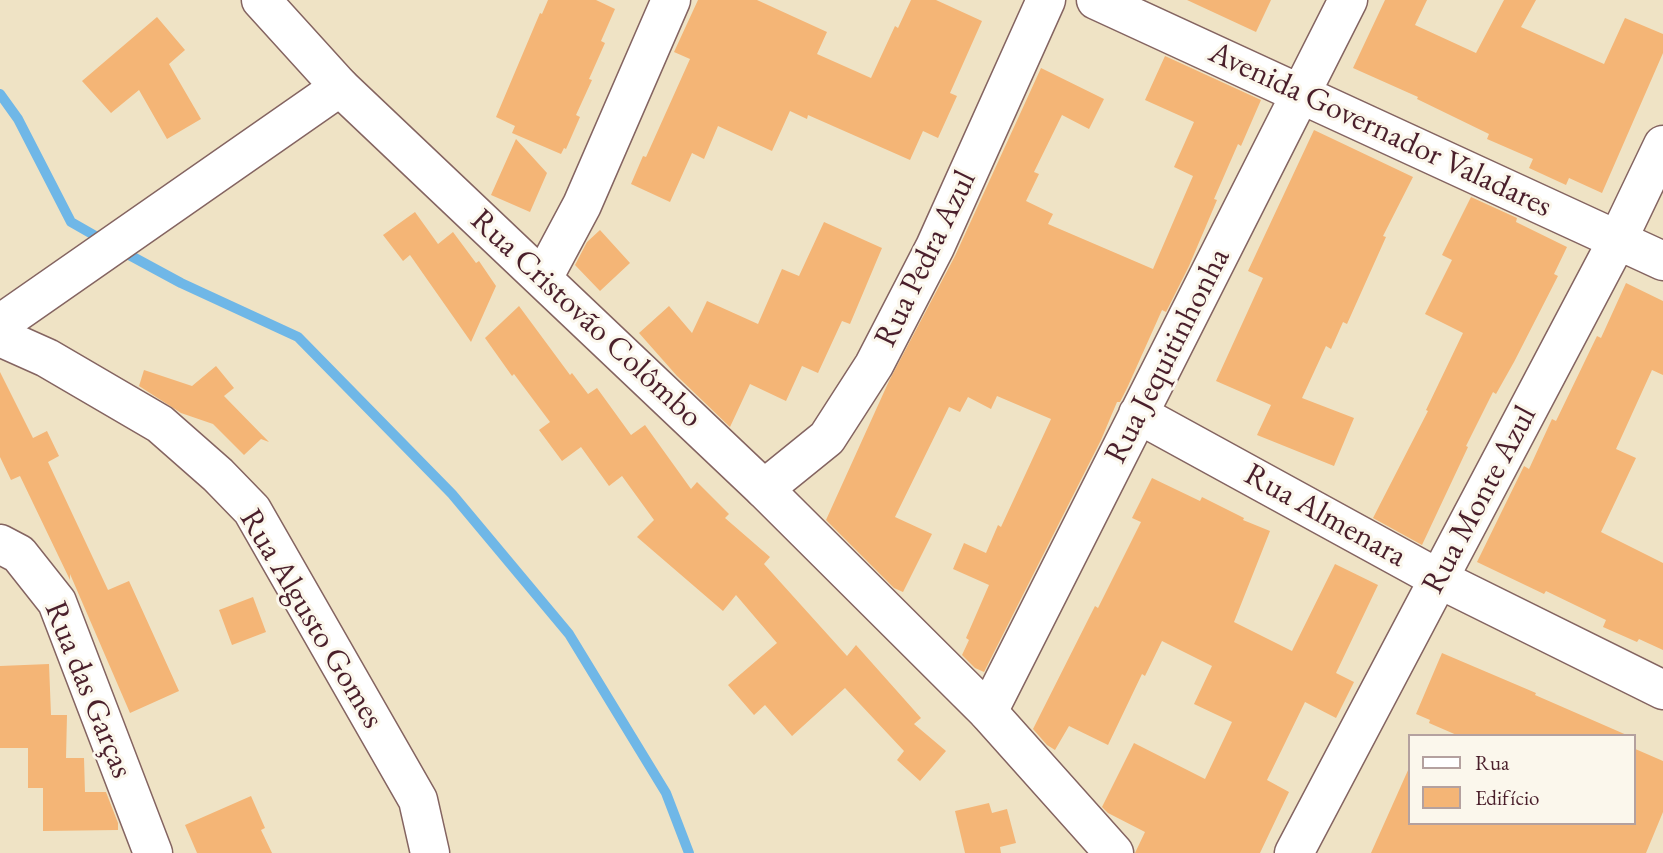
<!DOCTYPE html>
<html>
<head>
<meta charset="utf-8">
<style>
  body { margin:0 }
  #map { position:relative; width:1663px; height:853px; overflow:hidden; background:#efe3c5; font-family:"EB Garamond",serif }
  canvas { display:block }
  .legend { position:absolute; left:1408px; top:734px; width:228px; height:91px; box-sizing:border-box; background:#fbf7ec; border:2px solid #b4a19f; margin:0; padding:9px 12px; list-style:none; font-size:21px; color:#4a1f2b }
  .legend li { display:flex; align-items:center; gap:14px; height:35px }
  .legend b { width:35px; border:2px solid #b4a19f }
</style>
</head>
<body>
<div id="map">
<canvas width="1663" height="853"></canvas>
<ul class="legend">
<li><b style="height:9px;background:#fff"></b>Rua</li>
<li><b style="height:19px;background:#f4b576"></b>Edifício</li>
</ul>
</div>
<script>
const c = document.querySelector('canvas').getContext('2d');
c.lineJoin = 'round';
const poly = rows => new Path2D(rows.map(r => 'M' + r).join(''));
function strokePath(path, color, width, dash) { c.strokeStyle = color; c.lineWidth = width; c.lineCap = dash ? 'butt' : 'round'; c.setLineDash(dash || []); c.stroke(path); }
function fillPath(path, color) { c.fillStyle = color; c.fill(path, 'evenodd'); }
function drawText(font, color, halo, rows, align = 'center') {
  c.font = font + ' "EB Garamond",serif'; c.lineWidth = 6; c.setLineDash([]); c.textBaseline = 'middle'; c.strokeStyle = halo; c.fillStyle = color; for (const [text, x, y, turn = 0] of rows) {
    c.save(); c.translate(x, y); c.rotate((+turn || 0) * Math.PI / 180); c.textAlign = isNaN(turn) ? turn : align; if (halo) c.strokeText(text, 0, 0); c.fillText(text, 0, 0); c.restore();
  }
}
const stream = poly([
  [0,94,18,119,71,222,106,242],
  [120,250,181,283,298,337,452,494,569,634,666,793,689,853]
]);
const building = poly([
  [548,0,596,0,615,9,601,41,605,43,589,79,592,80,576,115,580,117,566,149,564,148,561,154,512,133,515,126,496,117,540,13,542,14],
  [698,0,757,0,827,32,817,54,871,78,895,26,898,28,911,0,936,0,982,21,950,93,957,96,938,138,923,131,910,160,808,115,807,119,790,111,772,151,718,126,704,159,692,153,670,202,631,184,643,156,646,157,690,59,674,52],
  [1187,0,1271,0,1256,32],
  [1385,0,1427,0,1415,25,1476,53,1504,0,1536,0,1521,27,1604,64,1625,18,1663,34,1663,53,1602,193,1569,178,1566,185,1529,168,1533,159,1487,139,1489,134,1417,99,1418,97,1353,68],
  [157,17,185,50,169,64,201,119,167,139,139,90,111,113,82,81],
  [1165,56,1261,100,1241,146,1238,144,1214,199,1217,200,1189,266,1166,312,1162,310,1128,386,1120,402,1117,402,1101,440,984,672,975,668,962,655,969,640,966,638,989,585,953,569,964,543,986,553,998,525,1001,527,1051,419,997,396,991,409,968,397,960,412,949,407,895,517,932,534,903,592,894,588,826,520,889,381,955,256,1041,68,1104,99,1089,129,1062,115,1034,172,1039,174,1026,201,1053,214,1048,224,1153,269,1193,176,1174,167,1194,122,1145,100],
  [1314,130,1413,177,1383,236,1386,237,1347,324,1343,322,1331,349,1326,346,1302,398,1354,418,1334,466,1257,435,1271,405,1216,381,1263,278,1248,271],
  [516,139,547,173,530,212,491,195],
  [1471,197,1517,218,1516,222,1567,247,1554,274,1558,276,1514,362,1496,394,1493,392,1466,446,1468,447,1422,545,1373,518,1428,411,1426,410,1463,333,1425,314,1452,260,1442,255],
  [415,212,438,244,453,232,476,263,479,261,496,286,471,342,410,255,403,261,383,235],
  [824,222,882,248,850,324,842,321,818,373,802,366,786,401,750,384,730,427,677,376,639,333,669,306,692,333,707,301,758,324,782,269,799,276],
  [600,230,630,263,600,291,575,265,587,242],
  [1626,283,1663,301,1663,375,1652,370,1616,449,1636,458,1601,532,1663,563,1663,650,1639,639,1637,642,1603,627,1606,620,1546,591,1544,594,1477,562,1524,466,1529,469,1552,419,1556,421,1597,336,1601,338],
  [519,306,570,375,572,373,588,394,597,388,631,435,645,425,691,489,697,482,729,514,725,518,770,557,764,564,847,656,856,645,921,718,914,724,946,751,920,781,897,760,904,751,845,688,792,736,765,705,754,715,728,685,777,643,736,595,723,611,637,537,654,520,622,476,609,486,581,447,562,461,539,430,550,422,514,374,512,376,485,338],
  [216,366,234,388,224,396,269,442,261,439,244,455,213,424,181,413,139,386,144,370,192,386],
  [0,372,33,438,47,431,59,456,48,462,108,590,129,581,179,691,130,713,70,574,70,580,20,476,11,480,0,457],
  [1152,478,1200,501,1202,497,1244,518,1243,520,1270,531,1234,622,1292,651,1335,564,1378,585,1336,673,1354,682,1336,718,1305,702,1267,780,1289,792,1260,853,1135,853,1145,832,1108,813,1102,807,1134,743,1205,779,1232,722,1194,704,1212,666,1162,641,1145,676,1142,674,1108,745,1069,726,1055,750,1047,745,1033,729,1095,606,1098,608,1141,522,1132,518],
  [253,597,266,632,232,645,219,610],
  [1442,653,1536,693,1535,695,1629,736,1459,736,1429,723,1430,720,1416,714],
  [49,664,51,715,67,715,66,758,84,758,85,792,106,792,118,823,118,830,43,831,43,788,28,788,28,748,0,748,0,666],
  [1633,748,1663,761,1663,812,1646,853,1371,853,1409,768,1409,823,1633,823],
  [251,796,265,828,261,830,272,853,197,853,185,825],
  [989,803,992,813,1007,809,1016,843,1000,847,1001,853,965,853,955,811]
]);
const minor = poly([
  [261,0,340,87],
  [1096,0,1663,261],
  [543,278,582,205,671,0],
  [0,337,47,358,160,424,218,475,252,510,418,800,430,853],
  [1138,414,1439,579,1663,690],
  [764,489,827,438,874,365,935,247,1046,0],
  [0,544,19,554,57,602,153,853],
  [988,712,1348,0],
  [1294,853,1618,239,1663,145]
]);
const tertiary = poly([
  [0,324,340,87,764,489,988,712,1114,853]
]);
const streetNames = [
  ["Avenida Governador Valadares",1380,130,25],
  ["Rua Pedra Azul",926,259,-64],
  ["Rua Cristovão Colômbo",586,319,43],
  ["Rua Jequitinhonha",1168,356,-63],
  ["Rua Monte Azul",1480,500,-62],
  ["Rua Almenara",1325,516,29],
  ["Rua Algusto Gomes",311,619,59],
  ["Rua das Garças",88,690,68]
];
strokePath(stream, '#6fb7e7', 10);
fillPath(building, '#f4b576');
strokePath(minor, '#846461', 41);
strokePath(tertiary, '#846461', 41);
strokePath(minor, '#fff', 38);
strokePath(tertiary, '#fff', 38);
drawText('32px', '#4a1f2b', '#fbf7ec', streetNames);
</script>
</body>
</html>
